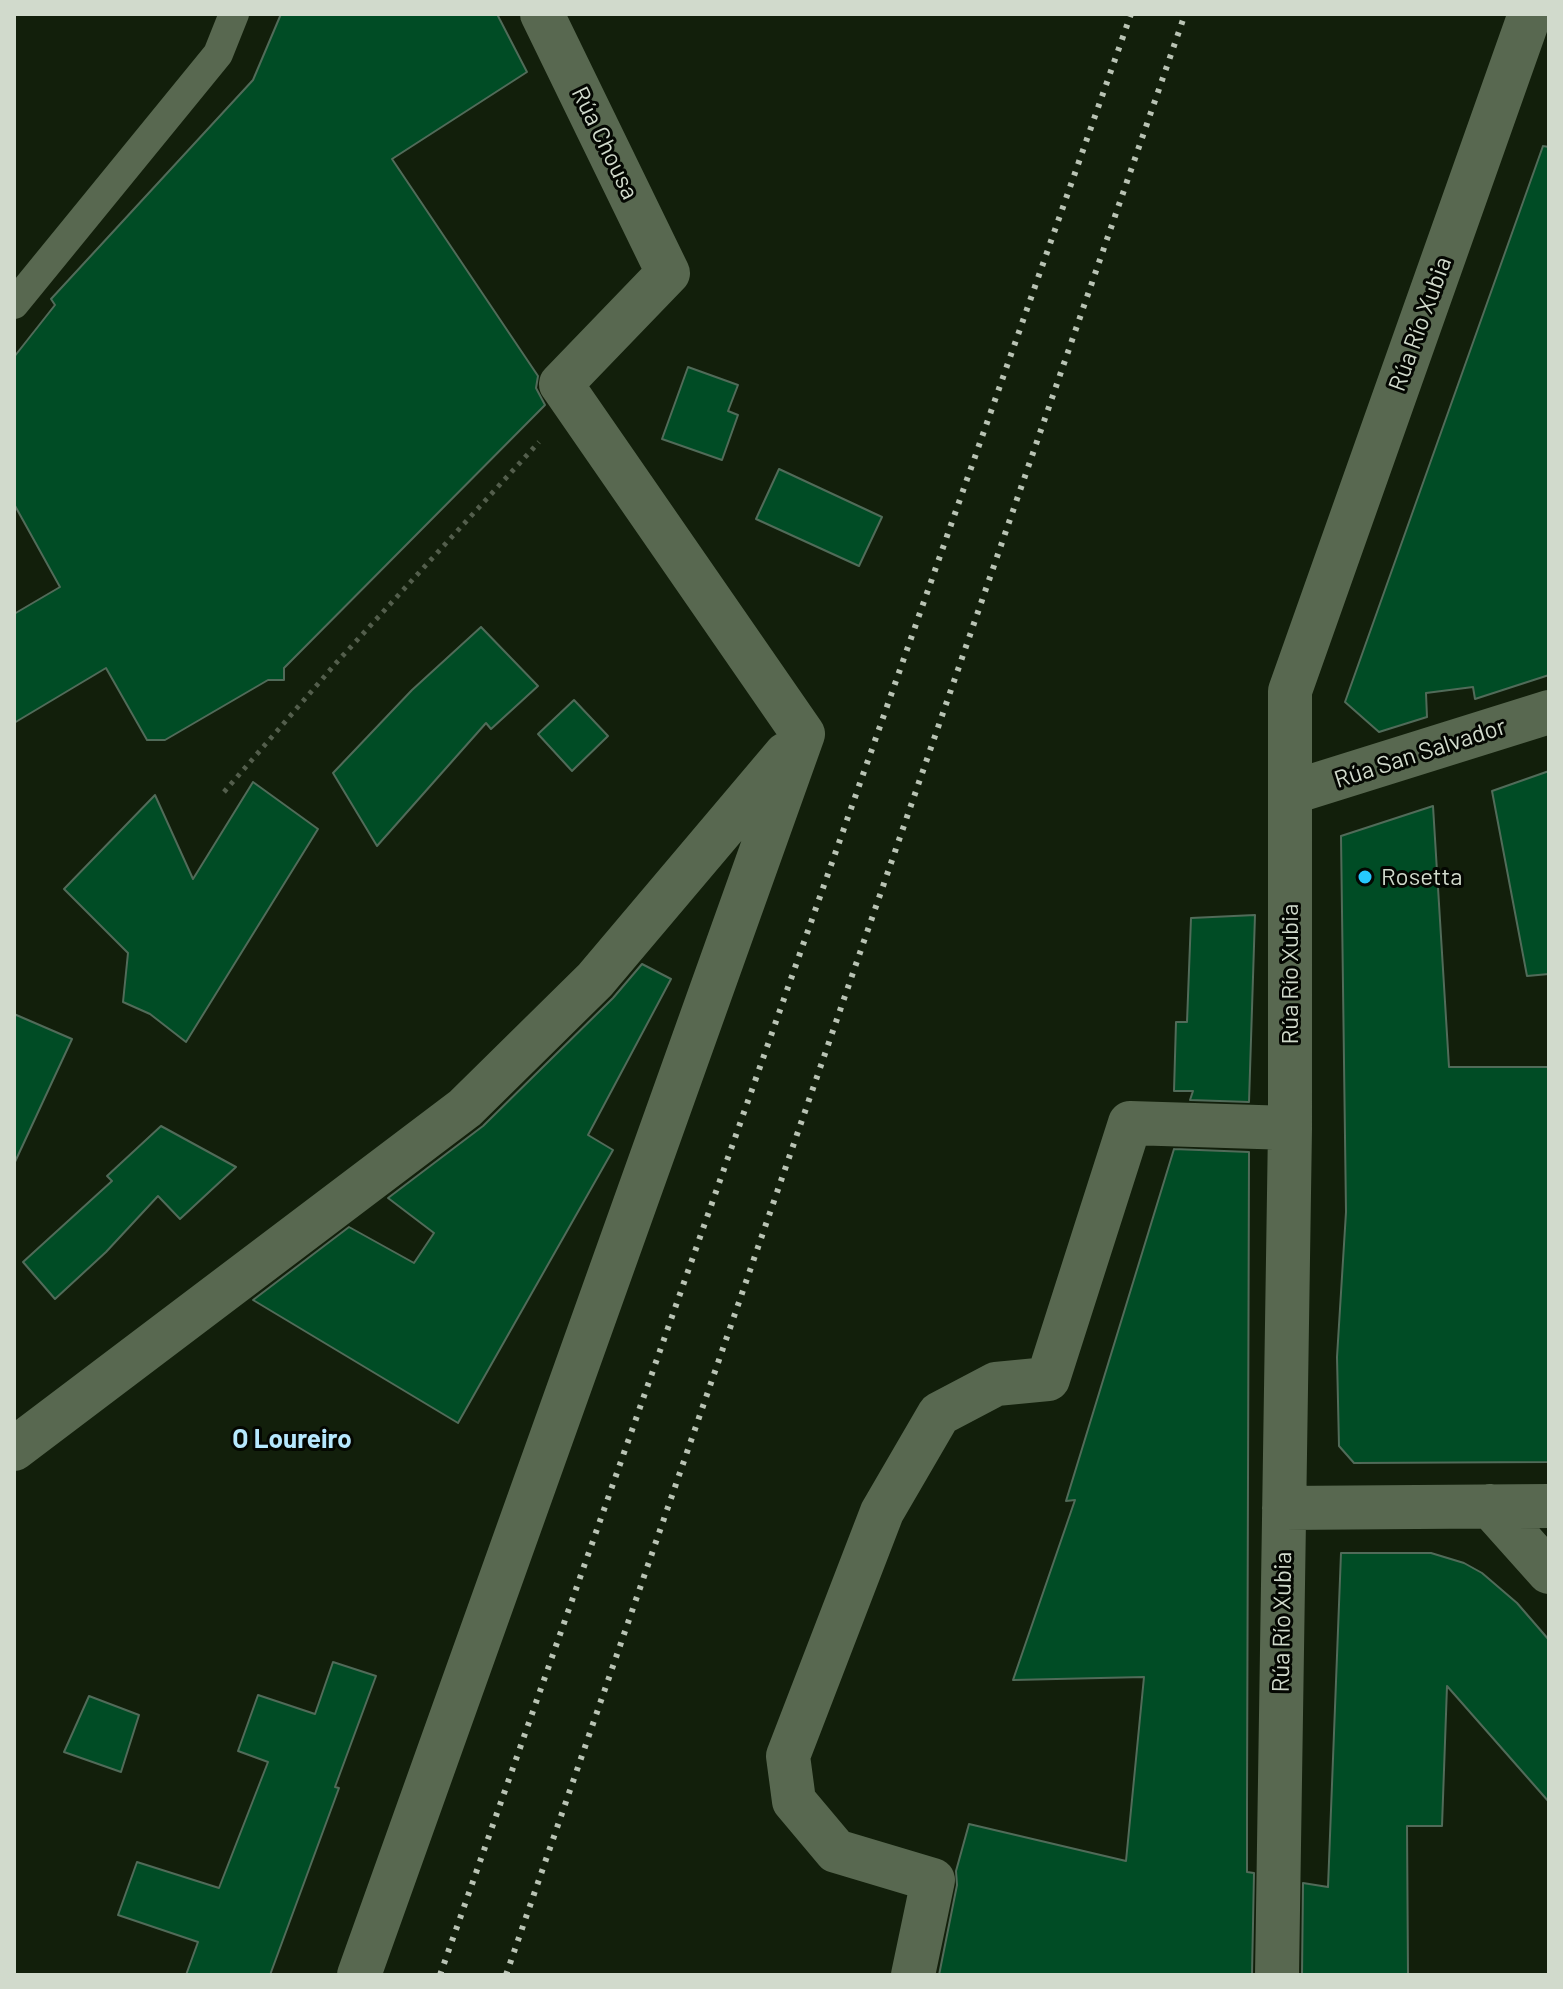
<!DOCTYPE html>
<html>
<head>
<meta charset="utf-8">
<style>
  body { margin:0 }
  #map { position:relative; width:1563px; height:1989px; overflow:hidden; background:#121f0b; font-family:Barlow,sans-serif }
  canvas { display:block }
  .frame { position:absolute; inset:0; border:16px solid #d1dacc; pointer-events:none }
</style>
</head>
<body>
<div id="map">
<canvas width="1563" height="1989"></canvas>
<div class="frame"></div>
</div>
<script>
const c = document.querySelector('canvas').getContext('2d');
c.lineJoin = 'round';
function fillPath(path, color) { c.fillStyle = color; c.fill(path, 'evenodd'); }
const poly = rows => new Path2D(rows.map(r => 'M' + r).join(''));
function strokePath(path, color, width, dash) { c.strokeStyle = color; c.lineWidth = width; c.lineCap = dash ? 'butt' : 'round'; c.setLineDash(dash || []); c.stroke(path); }
function drawText(font, color, halo, rows, align = 'center') {
  c.font = font + ' Barlow,sans-serif'; c.lineWidth = 6; c.setLineDash([]); c.textBaseline = 'middle'; c.strokeStyle = halo; c.fillStyle = color; for (const [text, x, y, turn = 0] of rows) {
    c.save(); c.translate(x, y); c.rotate((+turn || 0) * Math.PI / 180); c.textAlign = isNaN(turn) ? turn : align; if (halo) c.strokeText(text, 0, 0); c.fillText(text, 0, 0); c.restore();
  }
}
const building = poly([
  [281,14,497,14,527,72,392,159,538,376,536,388,545,405,284,668,284,680,268,680,165,740,147,740,106,668,14,723,14,614,60,587,14,504,14,357,55,305,51,299,253,80,281,14],
  [1543,146,1549,147,1549,675,1475,699,1473,687,1426,693,1427,717,1379,732,1345,702,1543,146],
  [688,367,738,385,728,411,738,415,722,460,662,439,688,367],
  [779,469,882,517,859,566,756,519,779,469],
  [481,627,538,686,491,729,486,723,377,846,333,773,412,690,481,627],
  [574,700,608,736,572,771,538,734,574,700],
  [1549,771,1549,974,1527,976,1492,791,1549,771],
  [253,782,318,829,186,1042,150,1014,123,1002,128,953,64,889,155,795,193,879,253,782],
  [1433,806,1449,1067,1549,1067,1549,1462,1354,1463,1339,1446,1337,1357,1346,1212,1341,836,1433,806],
  [1255,915,1249,1102,1190,1100,1193,1091,1174,1091,1176,1022,1187,1022,1191,918,1255,915],
  [642,964,671,979,588,1135,613,1150,458,1423,253,1300,349,1227,414,1263,434,1233,388,1198,483,1126,613,998,642,964],
  [14,1014,72,1039,14,1164,14,1014],
  [161,1126,236,1167,180,1219,158,1196,106,1252,55,1299,23,1262,112,1181,107,1176,161,1126],
  [1174,1149,1249,1152,1247,1802,1247,1872,1254,1873,1252,1975,939,1975,957,1885,956,1871,969,1824,1126,1861,1144,1677,1013,1680,1075,1500,1066,1501,1174,1149],
  [1341,1553,1431,1553,1464,1563,1482,1573,1517,1603,1549,1640,1549,1802,1447,1686,1442,1826,1407,1826,1408,1975,1302,1975,1303,1883,1328,1887,1341,1553],
  [333,1662,376,1676,335,1787,339,1788,270,1975,186,1975,198,1942,118,1915,137,1862,219,1888,268,1762,238,1751,258,1695,315,1714,333,1662],
  [89,1696,139,1715,121,1772,64,1752,89,1696]
]);
const path = poly([
  [224,792,337,662,539,442]
]);
const service = poly([
  [14,304,218,54,234,14]
]);
const minor = poly([
  [542,14,668,273,561,384,803,734],
  [1290,793,1549,712],
  [14,1449,465,1108,595,980,786,754],
  [1490,1506,1549,1572],
  [1284,1508,1549,1506],
  [359,1975,803,734],
  [913,1975,933,1880,836,1851,794,1801,788,1756,882,1512,939,1414,996,1384,1048,1379,1130,1123,1290,1128],
  [1277,1975,1290,1128,1290,691,1530,14]
]);
const rail = poly([
  [440,1975,1131,14],
  [506,1975,1185,14]
]);
const markers = [
  [1365,877,8,"#26c9fe"]
];
const streetNames = [
  ["Rúa Chousa",605,143,64],
  ["Rúa Río Xubia",1420,324,-70],
  ["Rúa San Salvador",1420,753,-18],
  ["Rúa Río Xubia",1290,974,-90],
  ["Rúa Río Xubia",1282,1622,-89]
];
const poiNames = [
  ["Rosetta",1381,877]
];
const neighbourhoodNames = [
  ["O Loureiro",292,1439]
];
fillPath(building, '#004c25');
strokePath(building, '#516b59', 2);
strokePath(path, '#535e4c', 5, [4, 6]);
strokePath(service, '#586850', 30);
strokePath(minor, '#586850', 44);
strokePath(rail, '#b9c3b4', 6, [4, 8]);
for (const [x, y, r, color] of markers) { const dot = new Path2D(); dot.arc(x, y, r, 0, 2 * Math.PI); c.fillStyle = color; c.fill(dot); strokePath(dot, '#040702', 3); }
drawText('24px', '#d1dacc', '#040702', streetNames);
drawText('24px', '#d1dacc', '#040702', poiNames, 'left');
drawText('bold 26px', '#b6e8fe', '#040702', neighbourhoodNames);
</script>
</body>
</html>
